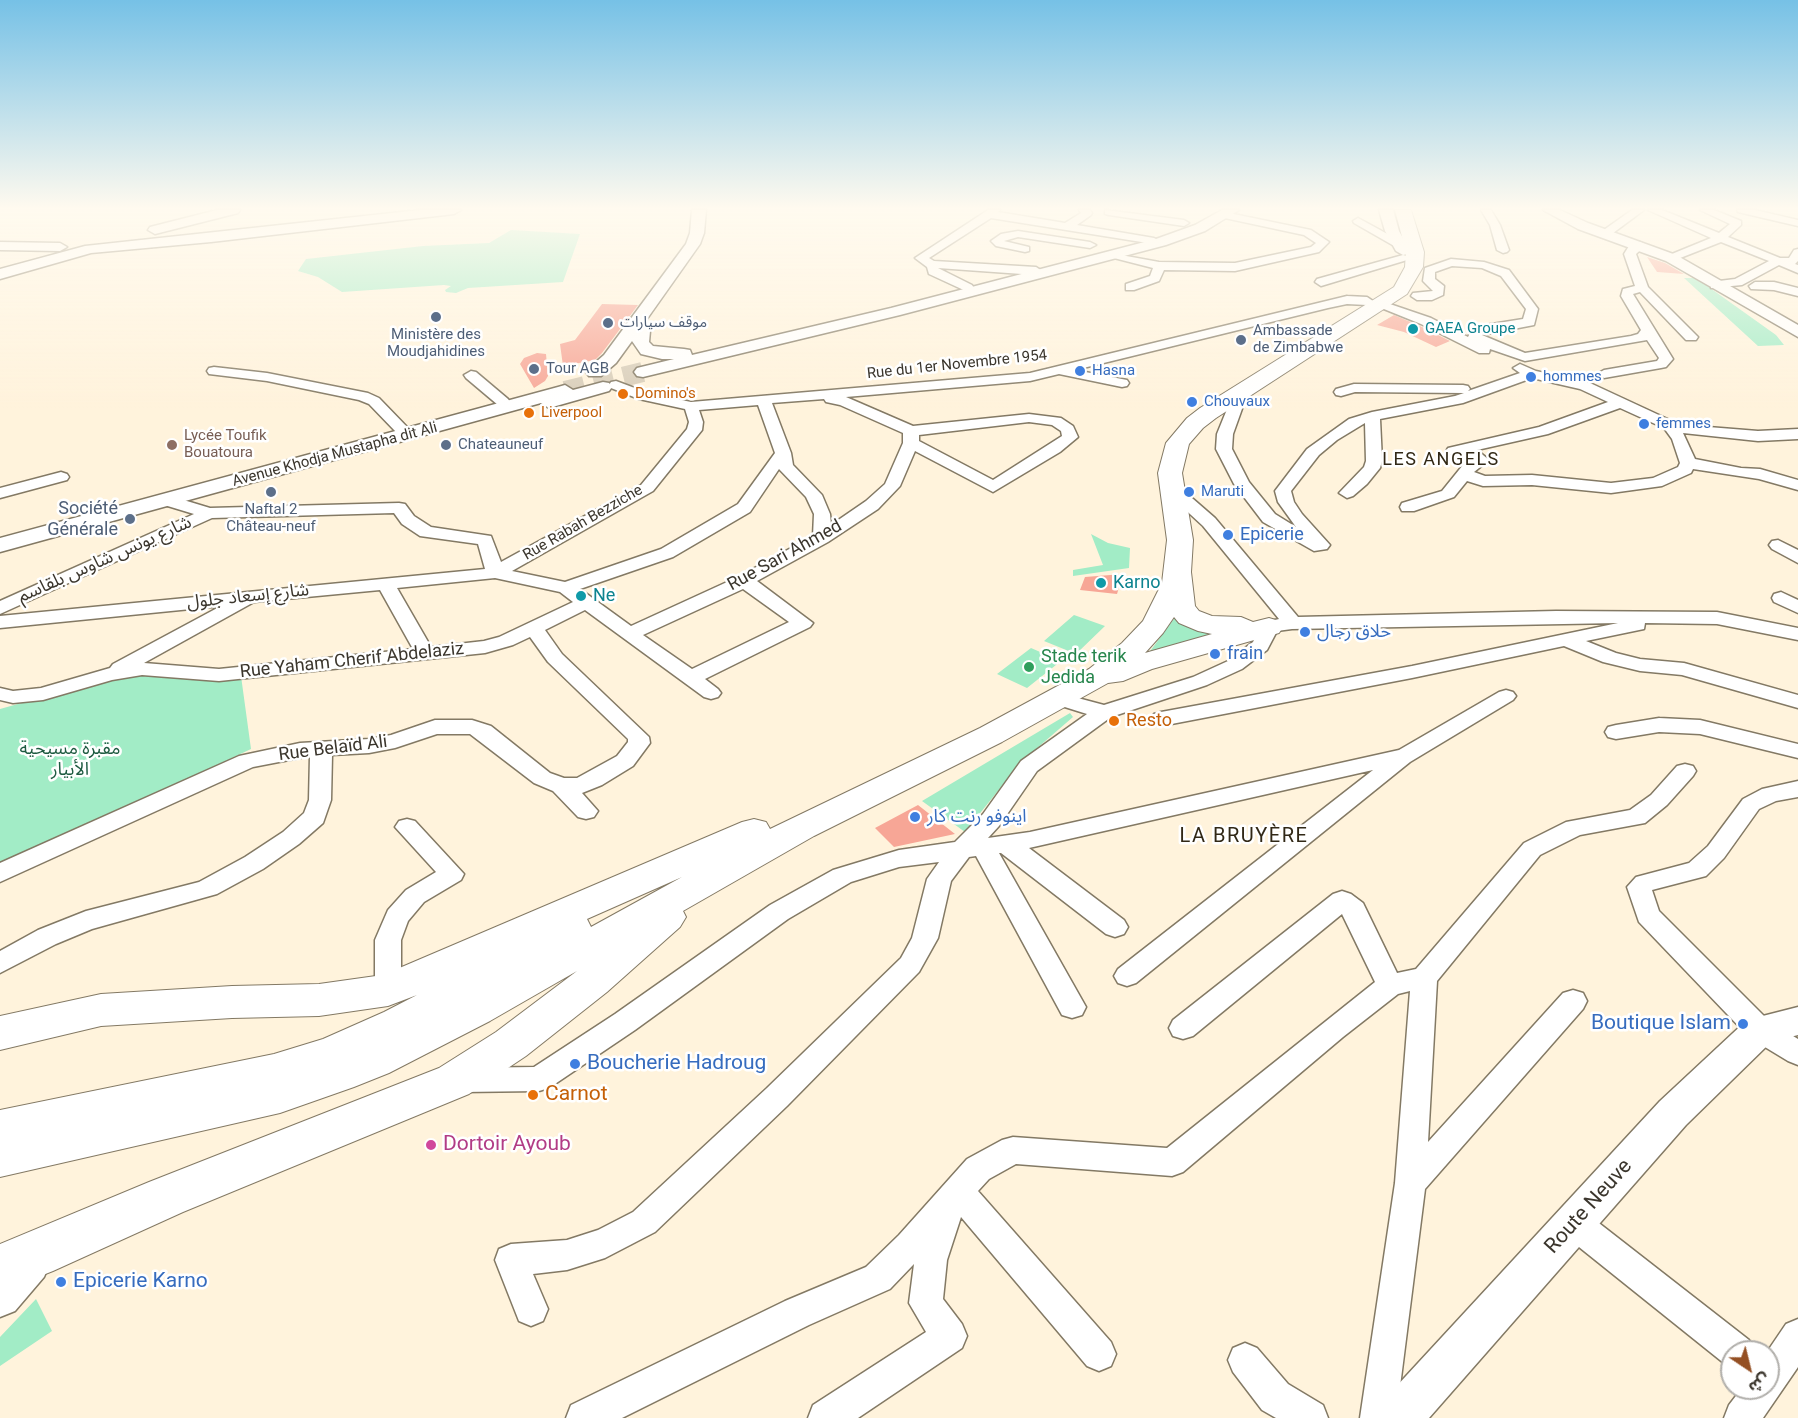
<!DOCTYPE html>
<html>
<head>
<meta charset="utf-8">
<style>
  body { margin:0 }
  #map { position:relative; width:1798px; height:1418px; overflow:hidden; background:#fff3dc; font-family:Roboto,"Noto Sans Arabic",sans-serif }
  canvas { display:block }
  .north { position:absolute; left:1720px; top:1340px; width:60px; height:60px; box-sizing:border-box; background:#fff; border:2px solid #b1afab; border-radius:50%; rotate:145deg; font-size:16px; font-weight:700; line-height:24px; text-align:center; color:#3b362d }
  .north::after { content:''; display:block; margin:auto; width:21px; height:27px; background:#945024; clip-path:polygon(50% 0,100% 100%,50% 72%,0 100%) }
</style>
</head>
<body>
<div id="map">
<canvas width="1798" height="1418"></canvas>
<div class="north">ش</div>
</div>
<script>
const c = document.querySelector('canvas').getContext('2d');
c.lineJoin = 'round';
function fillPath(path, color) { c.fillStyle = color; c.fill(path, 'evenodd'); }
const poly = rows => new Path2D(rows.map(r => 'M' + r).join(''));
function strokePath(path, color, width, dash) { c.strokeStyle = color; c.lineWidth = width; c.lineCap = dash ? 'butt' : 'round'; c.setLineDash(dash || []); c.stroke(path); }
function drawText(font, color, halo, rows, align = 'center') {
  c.font = font + ' Roboto,"Noto Sans Arabic",sans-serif'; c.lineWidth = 5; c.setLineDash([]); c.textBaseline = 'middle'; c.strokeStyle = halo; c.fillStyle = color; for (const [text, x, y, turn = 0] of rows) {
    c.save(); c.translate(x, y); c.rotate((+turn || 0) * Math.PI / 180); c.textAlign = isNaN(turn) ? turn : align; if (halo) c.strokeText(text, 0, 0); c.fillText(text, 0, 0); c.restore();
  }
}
const green = poly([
  [511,230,580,234,563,282,468,288,456,293,446,292,445,290,451,286,444,285,342,292,318,277,298,271,306,259,423,246,489,243],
  [1684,278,1696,278,1776,335,1784,345,1758,346],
  [1091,534,1108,543,1130,548,1129,568,1073,576,1073,570,1103,565],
  [1074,615,1105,626,1076,654,1044,641],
  [1176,616,1223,636,1145,658],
  [1031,648,1061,661,1027,688,997,674],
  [143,674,241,676,251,749,0,867,0,709,104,680],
  [1070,713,1073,717,1021,762,965,832,922,801],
  [36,1299,52,1331,0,1366,0,1337]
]);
const building = poly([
  [1647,257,1665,263,1684,274,1657,272],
  [602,304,638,305,602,353,595,360,563,366,560,344,575,340],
  [1394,315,1420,326,1450,341,1436,347,1404,332,1377,325],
  [537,353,546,354,548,376,545,381,534,388,520,364,524,358],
  [1123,574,1117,594,1080,590,1085,577],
  [918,805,955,834,894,847,875,828]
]);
const majorTunnel = poly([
  [565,391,643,372]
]);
const minor = poly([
  [988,210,1000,210,998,212,1065,223,1081,213,1079,210,1090,210,1092,213,1091,215,1077,225,1154,238,1160,241,1154,244,991,218,929,258,934,261,1036,267,1042,271,1036,275,938,268,972,285,974,288,968,292,929,274,927,267,915,258,988,210],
  [1105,210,1184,220,1189,223,1184,226,1109,215,1105,214,1105,210],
  [1481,210,1491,210,1500,225,1509,250,1507,252,1503,253,1497,250,1490,225,1481,210],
  [1632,210,1644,210,1609,236,1601,236,1601,232,1632,210],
  [1648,210,1662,210,1719,233,1730,224,1700,210,1714,210,1741,221,1741,225,1728,237,1780,258,1789,258,1794,250,1798,249,1798,261,1795,264,1798,265,1798,273,1779,265,1742,285,1711,288,1711,282,1735,279,1769,261,1721,242,1675,260,1667,260,1667,256,1711,238,1648,210],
  [1737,210,1755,210,1798,220,1798,226,1738,212,1737,210],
  [1224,212,1311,230,1329,242,1319,252,1235,271,1164,270,1159,281,1134,290,1126,290,1126,284,1150,276,1153,268,1110,257,1110,253,1159,262,1235,263,1311,247,1316,243,1304,235,1220,217,1219,215,1224,212],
  [1358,218,1404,243,1406,245,1400,248,1396,247,1354,223,1353,221,1358,218],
  [1018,231,1090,242,1096,245,1090,248,1018,237,1004,241,1029,247,1029,251,1025,252,996,246,991,241,1001,234,1018,231],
  [1640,242,1646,245,1636,254,1648,287,1698,337,1696,340,1686,340,1640,292,1633,294,1673,359,1666,367,1661,368,1604,378,1597,374,1604,370,1657,361,1659,358,1647,340,1525,361,1490,349,1489,353,1479,353,1421,324,1374,305,1380,301,1384,302,1431,318,1468,337,1473,327,1523,319,1526,309,1501,276,1482,268,1452,266,1435,272,1435,279,1444,286,1443,295,1432,300,1417,300,1411,296,1413,293,1433,291,1423,281,1425,268,1451,259,1484,262,1509,270,1538,309,1534,325,1482,335,1525,353,1631,336,1638,334,1641,330,1621,296,1623,289,1635,286,1624,254,1629,246,1640,242],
  [1403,255,1407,256,1407,260,1321,286,1315,282,1317,279,1403,255],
  [1755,282,1774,282,1798,288,1798,296,1774,290,1751,289,1749,286,1755,282],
  [1347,296,1367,297,1373,301,1367,305,1347,304,1328,308,1075,370,1127,380,1129,383,1127,386,1122,387,1059,374,1030,381,846,397,913,426,1029,414,1061,418,1073,426,1078,437,1060,452,993,492,915,451,900,486,878,509,828,542,757,581,813,623,810,627,705,679,718,689,721,693,718,697,711,699,704,697,585,610,545,630,562,654,649,737,650,743,633,766,602,785,582,793,598,811,594,817,586,819,578,817,553,791,534,783,470,734,437,734,395,748,369,753,332,755,331,800,323,823,299,844,263,869,217,894,92,929,56,944,0,973,0,951,38,930,86,911,199,882,245,857,283,832,304,813,309,800,310,756,253,767,0,882,0,863,239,756,300,743,369,739,391,735,435,720,472,720,491,726,550,773,564,778,577,778,617,756,628,742,628,739,548,662,530,637,513,645,485,653,219,681,142,675,112,680,43,700,13,703,0,700,0,688,13,691,41,688,110,668,113,664,221,606,0,628,0,616,485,569,478,544,420,536,402,524,394,513,212,518,0,614,0,601,194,514,161,504,159,500,161,496,167,495,210,508,399,503,405,504,414,516,431,527,491,536,501,562,641,485,687,429,689,422,685,409,639,399,611,388,609,385,611,382,616,381,648,393,691,402,1030,373,1347,296],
  [824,399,826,402,840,405,903,433,903,443,885,484,866,501,831,525,830,514,822,495,793,465,791,453,772,403,824,399],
  [758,405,775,453,738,504,661,549,565,582,512,571,653,491,702,430,703,422,699,410,758,405],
  [1029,422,1052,425,1061,431,1062,436,993,480,919,441,919,435,1029,422],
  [779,469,806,497,814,514,813,536,738,577,631,626,580,589,673,557,750,512,779,469],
  [495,578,560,592,573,602,499,637,484,641,431,647,397,588,495,578],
  [743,589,789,622,692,669,643,635,743,589],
  [380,590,413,649,219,669,144,663,254,602,380,590],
  [1520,364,1536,371,1590,383,1674,422,1696,426,1758,431,1798,429,1798,439,1758,441,1683,433,1695,459,1741,468,1760,469,1798,480,1798,490,1759,479,1693,469,1691,473,1662,486,1611,493,1532,485,1483,486,1467,481,1454,497,1414,511,1402,511,1400,507,1402,503,1442,491,1463,465,1470,460,1462,454,1448,454,1446,451,1448,448,1539,427,1608,402,1580,389,1532,378,1463,403,1380,419,1382,461,1380,468,1367,484,1353,496,1347,498,1339,493,1364,467,1366,461,1365,423,1337,440,1319,455,1291,491,1294,502,1302,514,1330,545,1327,549,1314,551,1263,522,1234,484,1216,449,1217,434,1234,392,1241,388,1246,389,1248,392,1233,434,1232,449,1249,482,1275,514,1296,527,1278,502,1275,491,1307,449,1349,419,1372,412,1455,396,1464,393,1355,392,1341,396,1336,395,1334,392,1336,389,1354,384,1463,385,1468,386,1470,389,1468,391,1520,373,1513,368,1520,364],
  [1620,408,1664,428,1672,439,1680,463,1678,467,1653,478,1611,483,1532,475,1485,476,1474,472,1489,460,1477,450,1548,434,1620,408],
  [214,367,267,373,368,393,379,398,409,429,406,432,396,432,369,404,359,400,267,381,209,374,207,371,209,368,214,367],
  [471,371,476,372,508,399,510,402,508,405,498,405,466,378,464,375,471,371],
  [61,472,67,474,69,477,67,480,0,498,0,488,61,472],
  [1171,483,1177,485,1215,518,1298,617,1556,611,1717,612,1798,628,1798,640,1717,624,1645,623,1644,629,1586,641,1616,653,1640,659,1684,663,1798,695,1798,708,1682,675,1640,671,1603,662,1564,646,1412,678,1161,726,1154,724,1150,719,1154,714,1161,712,1412,666,1618,623,1292,629,1277,631,1267,650,1242,669,1207,685,1111,717,1037,771,999,826,988,838,1030,832,1399,750,1499,692,1506,690,1513,692,1516,696,1513,700,1410,762,1136,983,1127,986,1118,983,1114,976,1118,969,1373,770,1029,848,1124,920,1128,927,1124,934,1115,937,1106,934,1001,853,999,853,1086,1007,1082,1015,1072,1018,1062,1015,976,856,969,857,951,881,938,938,919,972,787,1106,655,1232,605,1258,567,1270,533,1274,548,1309,543,1321,531,1326,519,1321,495,1260,499,1249,511,1244,567,1240,598,1230,633,1212,767,1088,901,958,912,938,927,879,939,862,899,867,851,882,788,919,635,1030,549,1088,539,1091,462,1092,452,1089,448,1080,452,1071,462,1068,534,1067,615,1014,770,905,833,870,899,850,955,842,983,814,1021,761,1087,714,1052,703,1049,699,1052,695,1059,693,1104,705,1193,677,1228,661,1253,642,1262,623,1279,619,1203,526,1165,491,1163,488,1171,483],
  [1778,540,1798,550,1798,563,1772,549,1769,545,1772,541,1778,540],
  [1781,592,1798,600,1798,613,1774,602,1772,598,1774,594,1781,592],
  [1659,718,1700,720,1798,744,1798,758,1700,734,1659,732,1616,739,1608,737,1605,732,1608,727,1616,725,1659,718],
  [1685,764,1693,766,1696,771,1693,776,1667,805,1645,823,1580,835,1540,855,1437,981,1428,1142,1563,993,1573,990,1583,993,1587,1001,1583,1009,1425,1189,1396,1418,1360,1418,1395,1183,1410,991,1398,994,1343,1037,1183,1172,1172,1176,1016,1164,989,1179,978,1191,1111,1342,1116,1354,1111,1366,1099,1371,1087,1366,961,1217,947,1260,943,1299,962,1324,967,1336,962,1348,858,1418,808,1418,813,1405,926,1332,909,1303,914,1264,890,1289,809,1325,622,1418,566,1418,571,1405,785,1301,866,1267,899,1235,967,1159,1002,1140,1013,1137,1167,1148,1375,982,1342,914,1193,1036,1183,1039,1173,1036,1169,1028,1173,1020,1333,894,1342,891,1351,894,1363,903,1397,973,1416,969,1524,843,1566,822,1630,810,1651,795,1677,766,1685,764],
  [1798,781,1798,797,1776,801,1759,809,1724,858,1706,876,1652,890,1659,911,1770,1022,1798,1039,1798,1065,1788,1061,1750,1038,1639,922,1627,887,1636,877,1689,863,1708,846,1743,799,1762,789,1798,781],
  [407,819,415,821,464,874,461,880,424,902,408,921,401,940,401,990,398,998,388,1001,378,998,375,990,375,940,388,910,406,890,436,872,395,827,399,821,407,819],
  [1575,1209,1586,1213,1749,1340,1754,1352,1732,1352,1732,1367,1725,1364,1564,1235,1559,1224,1564,1213,1575,1209],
  [1798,1319,1798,1367,1763,1418,1724,1418,1729,1405,1742,1388,1768,1388,1767,1352,1786,1324,1798,1319],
  [1245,1343,1257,1348,1288,1384,1323,1405,1328,1418,1276,1418,1262,1410,1233,1372,1228,1360,1233,1348,1245,1343]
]);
const major = poly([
  [217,210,240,210,238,213,155,234,148,230,150,227,217,210],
  [420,210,461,210,454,214,211,242,91,253,0,279,0,269,85,246,420,210],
  [692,210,706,210,704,233,700,244,642,326,650,331,649,342,653,346,684,349,690,350,692,355,891,308,1156,239,1195,225,1222,210,1239,210,1205,231,1166,245,900,315,643,377,637,376,634,372,637,368,674,359,662,359,641,354,632,341,616,363,601,376,589,376,586,372,589,368,604,355,686,244,690,233,692,210],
  [1379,210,1393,210,1399,231,1410,251,1408,254,1403,255,1396,251,1385,231,1379,210],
  [1543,210,1560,210,1588,223,1676,255,1798,325,1798,337,1666,261,1578,229,1543,210],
  [0,242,60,243,67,247,60,251,0,250,0,242],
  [603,382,609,383,612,387,609,391,549,408,541,403,0,552,0,538,558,387,565,385,573,390,603,382],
  [1798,1007,1798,1035,1771,1042,1686,1125,1429,1418,1375,1418,1382,1402,1660,1101,1747,1020,1798,1007],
  [29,1243,44,1249,50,1263,44,1277,15,1311,0,1317,0,1264,14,1249,29,1243]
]);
const highway = poly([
  [1395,210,1411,210,1424,252,1423,267,1407,294,1216,418,1203,428,1189,444,1182,473,1193,540,1191,572,1195,606,1199,611,1212,616,1241,617,1253,622,1269,618,1279,621,1283,627,1279,633,1152,669,1123,681,1108,683,1002,742,814,836,683,911,686,917,680,927,607,992,526,1056,469,1094,183,1212,53,1271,0,1292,0,1244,149,1182,439,1068,496,1032,577,971,490,1021,389,1073,354,1087,280,1113,0,1177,0,1110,274,1054,323,1039,384,1012,417,995,388,1006,319,1016,232,1018,101,1026,0,1050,0,1016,101,994,232,986,319,984,383,975,742,822,754,819,766,822,770,829,980,728,1089,669,1122,643,1143,621,1162,583,1167,540,1158,473,1166,443,1187,418,1200,408,1394,287,1405,267,1406,252,1395,210],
  [1174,617,1179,623,1198,631,1212,634,1145,653,1163,633,1174,617],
  [682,877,591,927,587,919,682,877]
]);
const markers = [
  [436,317,6,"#5c6f8a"],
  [608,323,6,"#5c6f8a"],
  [1413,329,6,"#0f9aa8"],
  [1241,340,6,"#5c6f8a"],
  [534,369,6,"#5c6f8a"],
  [1080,371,6,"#3f7fe0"],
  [1531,377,6,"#3f7fe0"],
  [623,394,6,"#e8710a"],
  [1192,402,6,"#3f7fe0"],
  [529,413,6,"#e8710a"],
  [1644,424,6,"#3f7fe0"],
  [172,445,6,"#8d6e63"],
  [446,445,6,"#5c6f8a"],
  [271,492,6,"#5c6f8a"],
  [1189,492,6,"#3f7fe0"],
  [130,519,6,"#5c6f8a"],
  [1228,535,6,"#3f7fe0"],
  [1101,583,6,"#0f9aa8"],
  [581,596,6,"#0f9aa8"],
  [1305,632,6,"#3f7fe0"],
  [1215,654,6,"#3f7fe0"],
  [1029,667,6,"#2e9e5b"],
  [1114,721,6,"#e8710a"],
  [915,817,6,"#3f7fe0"],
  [1743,1024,6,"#3f7fe0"],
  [575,1064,6,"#3f7fe0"],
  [533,1095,6,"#e8710a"],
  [431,1145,6,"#d1479c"],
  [61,1282,6,"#3f7fe0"]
];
const farServicenames = [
  ["موقف سيارات",620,323],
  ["Ambassade",1253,331],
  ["de Zimbabwe",1253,348],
  ["Ministère des",436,335,"center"],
  ["Moudjahidines",436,352,"center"],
  ["Tour AGB",546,369],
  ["Chateauneuf",458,445],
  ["Naftal 2",271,510,"center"],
  ["Château-neuf",271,527,"center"]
];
const farCulturenames = [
  ["GAEA Groupe",1425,329]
];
const farStreetnames = [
  ["Rue du 1er Novembre 1954",957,365,-6],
  ["Avenue Khodja Mustapha dit Ali",335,455,-15],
  ["Rue Rabah Bezziche",583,523,-30]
];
const farShopnames = [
  ["Hasna",1092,371],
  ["hommes",1543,377],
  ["Chouvaux",1204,402],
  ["femmes",1656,424],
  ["Maruti",1201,492]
];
const farFoodnames = [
  ["Domino's",635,394],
  ["Liverpool",541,413]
];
const farEducationnames = [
  ["Lycée Toufik",184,436],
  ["Bouatoura",184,453]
];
const farQuarternames = [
  ["LES ANGELS",1441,460]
];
const serviceNames = [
  ["Société",118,509],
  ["Générale",118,530]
];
const shopNames = [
  ["Epicerie",1240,535],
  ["حلاق رجال",1317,632],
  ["frain",1227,654],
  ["اينوفو رنت كار",927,817]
];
const streetNames = [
  ["Rue Sari Ahmed",785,556,-29],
  ["شارع يونس شاوس بلقاسم",105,560,-24],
  ["شارع إسعاد جلول",248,597,-6],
  ["Rue Yaham Cherif Abdelaziz",352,661,-6],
  ["Rue Belaïd Ali",333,749,-7]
];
const cultureNames = [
  ["Karno",1113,583],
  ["Ne",593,596]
];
const leisureNames = [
  ["Stade terik",1041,657],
  ["Jedida",1041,678]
];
const foodNames = [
  ["Resto",1126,721]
];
const parkNames = [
  ["مقبرة مسيحية",70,749],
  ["الأبيار",70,770]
];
const neighbourhoodNames = [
  ["LA BRUYÈRE",1244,837]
];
const nearShopnames = [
  ["Boutique Islam",1731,1024,"right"],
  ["Boucherie Hadroug",587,1064],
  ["Epicerie Karno",73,1282]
];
const nearFoodnames = [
  ["Carnot",545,1095]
];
const nearHotelnames = [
  ["Dortoir Ayoub",443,1145]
];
const nearStreetnames = [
  ["Route Neuve",1589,1207,-48]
];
fillPath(green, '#a2ecc6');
fillPath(building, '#f7a696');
strokePath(majorTunnel, '#d8cdb9', 20, [20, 10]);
strokePath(minor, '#837964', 3);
strokePath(major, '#837964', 3);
strokePath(highway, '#837964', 2);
fillPath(minor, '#fff');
fillPath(major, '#fff');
fillPath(highway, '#fff');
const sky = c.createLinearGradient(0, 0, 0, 408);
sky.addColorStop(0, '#76c1e6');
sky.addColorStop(0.51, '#fffaef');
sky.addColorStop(1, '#fffaef00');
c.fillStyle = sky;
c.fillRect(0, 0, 1798, 408);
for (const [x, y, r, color] of markers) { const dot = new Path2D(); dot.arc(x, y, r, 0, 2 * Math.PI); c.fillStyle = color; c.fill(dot); strokePath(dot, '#fff', 2); }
drawText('15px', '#4e5e75', '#fff', farServicenames, 'left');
drawText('15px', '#0d838f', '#fff', farCulturenames, 'left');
drawText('15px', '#3b362d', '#fff', farStreetnames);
drawText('15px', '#366cbe', '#fff', farShopnames, 'left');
drawText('15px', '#c56008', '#fff', farFoodnames, 'left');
drawText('15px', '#785e54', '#fff', farEducationnames, 'left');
c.letterSpacing = '1.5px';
drawText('18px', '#312816', '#fff', farQuarternames);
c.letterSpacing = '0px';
drawText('18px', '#4e5e75', '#fff', serviceNames, 'right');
drawText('18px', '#366cbe', '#fff', shopNames, 'left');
drawText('18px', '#3b362d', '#fff', streetNames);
drawText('18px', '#0d838f', '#fff', cultureNames, 'left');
drawText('18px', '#27864d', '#fff', leisureNames, 'left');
drawText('18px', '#c56008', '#fff', foodNames, 'left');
drawText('18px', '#1e5b41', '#fff', parkNames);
c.letterSpacing = '1.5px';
drawText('20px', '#312816', '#fff', neighbourhoodNames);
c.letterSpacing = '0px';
drawText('21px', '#366cbe', '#fff', nearShopnames, 'left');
drawText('21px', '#c56008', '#fff', nearFoodnames, 'left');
drawText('21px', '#b23c85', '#fff', nearHotelnames, 'left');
drawText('21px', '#3b362d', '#fff', nearStreetnames);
</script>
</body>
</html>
